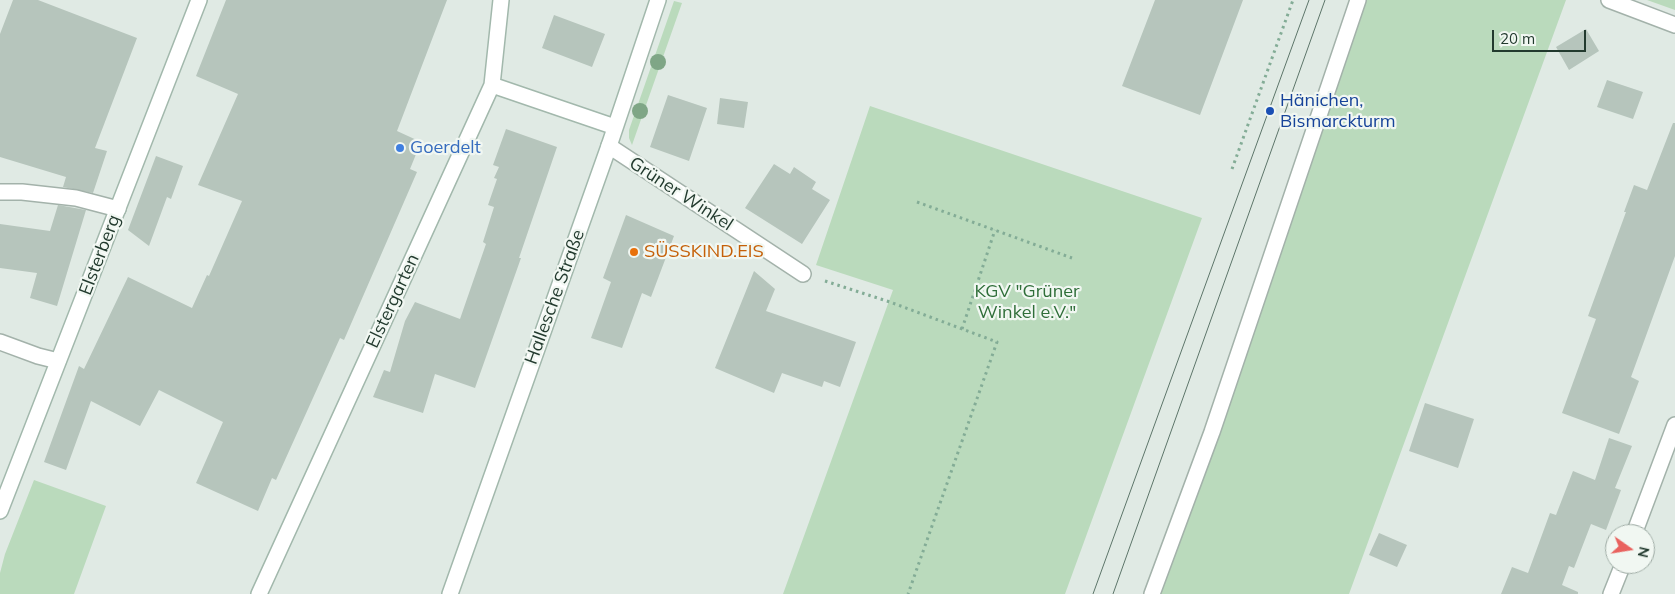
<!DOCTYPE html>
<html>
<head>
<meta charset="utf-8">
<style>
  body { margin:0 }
  #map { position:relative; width:1675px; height:594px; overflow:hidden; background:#e0eae4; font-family:Mulish,sans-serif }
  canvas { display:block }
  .north { position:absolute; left:1605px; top:524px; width:50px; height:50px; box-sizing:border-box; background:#f1f7f2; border:1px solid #9eaba4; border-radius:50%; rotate:103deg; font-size:14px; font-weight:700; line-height:20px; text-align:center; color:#223a2e }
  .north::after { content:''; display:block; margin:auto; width:18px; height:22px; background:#e9625f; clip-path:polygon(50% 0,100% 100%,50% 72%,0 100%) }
  .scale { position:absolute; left:1492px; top:30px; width:94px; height:22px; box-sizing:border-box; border:2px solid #223a2e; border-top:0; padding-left:6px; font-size:15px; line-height:18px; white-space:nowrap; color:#223a2e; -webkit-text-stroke:4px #f1f7f2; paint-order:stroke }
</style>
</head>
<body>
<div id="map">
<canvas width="1675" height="594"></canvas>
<div class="north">N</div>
<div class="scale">20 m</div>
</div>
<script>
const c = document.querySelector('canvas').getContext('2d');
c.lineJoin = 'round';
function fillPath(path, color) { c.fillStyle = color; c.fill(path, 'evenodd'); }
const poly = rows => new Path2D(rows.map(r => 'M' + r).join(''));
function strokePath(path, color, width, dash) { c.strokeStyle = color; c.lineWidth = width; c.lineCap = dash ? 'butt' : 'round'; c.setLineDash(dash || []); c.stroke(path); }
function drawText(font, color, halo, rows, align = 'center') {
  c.font = font + ' Mulish,sans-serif'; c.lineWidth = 4.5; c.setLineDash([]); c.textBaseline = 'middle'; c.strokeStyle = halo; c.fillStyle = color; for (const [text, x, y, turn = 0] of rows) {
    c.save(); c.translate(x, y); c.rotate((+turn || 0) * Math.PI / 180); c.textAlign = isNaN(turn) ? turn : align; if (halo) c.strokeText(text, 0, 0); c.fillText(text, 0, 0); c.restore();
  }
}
const green = poly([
  [1365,0,1566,0,1349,594,1159,594],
  [1647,0,1675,0,1675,10],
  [674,1,682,3,632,145,629,138,629,130],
  [870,106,1202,218,1065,594,783,594,893,290,816,265],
  [34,480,106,506,74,594,0,594,0,573,5,554]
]);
const building = poly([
  [13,0,38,0,137,38,95,148,107,151,93,193,63,187,66,177,0,157,0,34],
  [226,0,447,0,397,131,421,142,410,169,417,172,344,340,340,338,276,480,272,478,258,511,196,483,223,422,159,390,140,426,91,401,66,470,44,462,79,366,84,369,128,277,192,308,207,275,209,276,242,201,198,185,238,94,196,76],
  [1155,0,1243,0,1200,115,1122,86],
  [554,15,605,34,592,67,542,48],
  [1586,29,1599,51,1569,70,1556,47],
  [1607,80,1643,92,1633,119,1597,107],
  [668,95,707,108,689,161,650,147],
  [720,98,748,102,744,128,717,124],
  [1673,123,1675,123,1675,256,1631,377,1639,381,1619,434,1562,413,1596,319,1588,316,1626,212,1624,212,1634,185,1647,190],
  [506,129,557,147,519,258,521,258,475,388,435,374,423,413,373,397,384,370,390,372,405,321,415,302,460,319,486,244,483,242,494,207,488,205,497,179,494,178,499,167,493,165],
  [156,156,183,166,171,199,167,197,149,246,128,230],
  [774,164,790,174,794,167,816,182,812,189,830,200,802,244,745,208],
  [58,205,86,210,57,306,30,298,37,273,0,268,0,224,50,231],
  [626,215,674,236,651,297,642,293,622,348,591,338,611,282,603,278],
  [754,271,775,289,766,311,856,342,840,387,824,381,822,387,782,373,774,393,715,368],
  [1425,403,1474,419,1458,468,1409,451],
  [1609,438,1632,446,1615,488,1621,490,1606,530,1591,524,1574,568,1569,566,1562,585,1578,592,1578,594,1501,594,1512,567,1528,573,1550,513,1556,515,1573,471,1595,480],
  [1379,533,1407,545,1397,567,1369,555]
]);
const path = poly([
  [1232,169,1293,0],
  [917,202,1072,258],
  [825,281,890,302,997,342,908,594],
  [962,329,995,230]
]);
const lane = poly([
  [0,192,22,192,76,198,118,209],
  [0,342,38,356,58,361],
  [1152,594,1212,432,1358,0]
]);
const street = poly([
  [1609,0,1675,25],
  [609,146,803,274],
  [1634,534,1675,425],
  [1611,594,1623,564]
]);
const secondary = poly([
  [492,85,615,127],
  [0,511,199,0],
  [259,594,492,85,501,0],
  [450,594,609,146,658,0]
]);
const tram = poly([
  [1093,594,1309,0],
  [1113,594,1325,0]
]);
const trees = [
  [658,62],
  [640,111]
];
const markers = [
  [1270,111,5,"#1a4fb4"],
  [400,148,5,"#3f7fe0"],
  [634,252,5,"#e8710a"]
];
const transitNames = [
  ["Hänichen,",1280,101],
  ["Bismarckturm",1280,122]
];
const shopNames = [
  ["Goerdelt",410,148]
];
const streetNames = [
  ["Grüner Winkel",681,194,33],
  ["Elsterberg",100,255,-69],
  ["Hallesche Straße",555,297,-70],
  ["Elstergarten",393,301,-65]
];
const foodNames = [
  ["SÜSSKIND.EIS",644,252]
];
const parkNames = [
  ["KGV \"Grüner",1027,292],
  ["Winkel e.V.\"",1027,313]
];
fillPath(green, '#badabc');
fillPath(building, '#b6c5bc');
strokePath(lane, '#a3b2aa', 18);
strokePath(street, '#a3b2aa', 18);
strokePath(secondary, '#a2b8ac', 18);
strokePath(path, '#83ac96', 3, [2.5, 4]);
strokePath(lane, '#fff', 15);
strokePath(street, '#fff', 15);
strokePath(secondary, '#fff', 15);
strokePath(tram, '#5c7569', 1);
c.fillStyle = '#7fa686';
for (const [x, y] of trees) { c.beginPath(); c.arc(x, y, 8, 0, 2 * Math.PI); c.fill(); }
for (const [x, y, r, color] of markers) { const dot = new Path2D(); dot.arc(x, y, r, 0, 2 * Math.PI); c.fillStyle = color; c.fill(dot); strokePath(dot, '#f1f7f2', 2); }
drawText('18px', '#164399', '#f1f7f2', transitNames, 'left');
drawText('18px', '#366cbe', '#f1f7f2', shopNames, 'left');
drawText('18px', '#223a2e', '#f1f7f2', streetNames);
drawText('18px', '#c56008', '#f1f7f2', foodNames, 'left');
drawText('18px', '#2f6e39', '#f1f7f2', parkNames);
</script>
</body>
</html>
